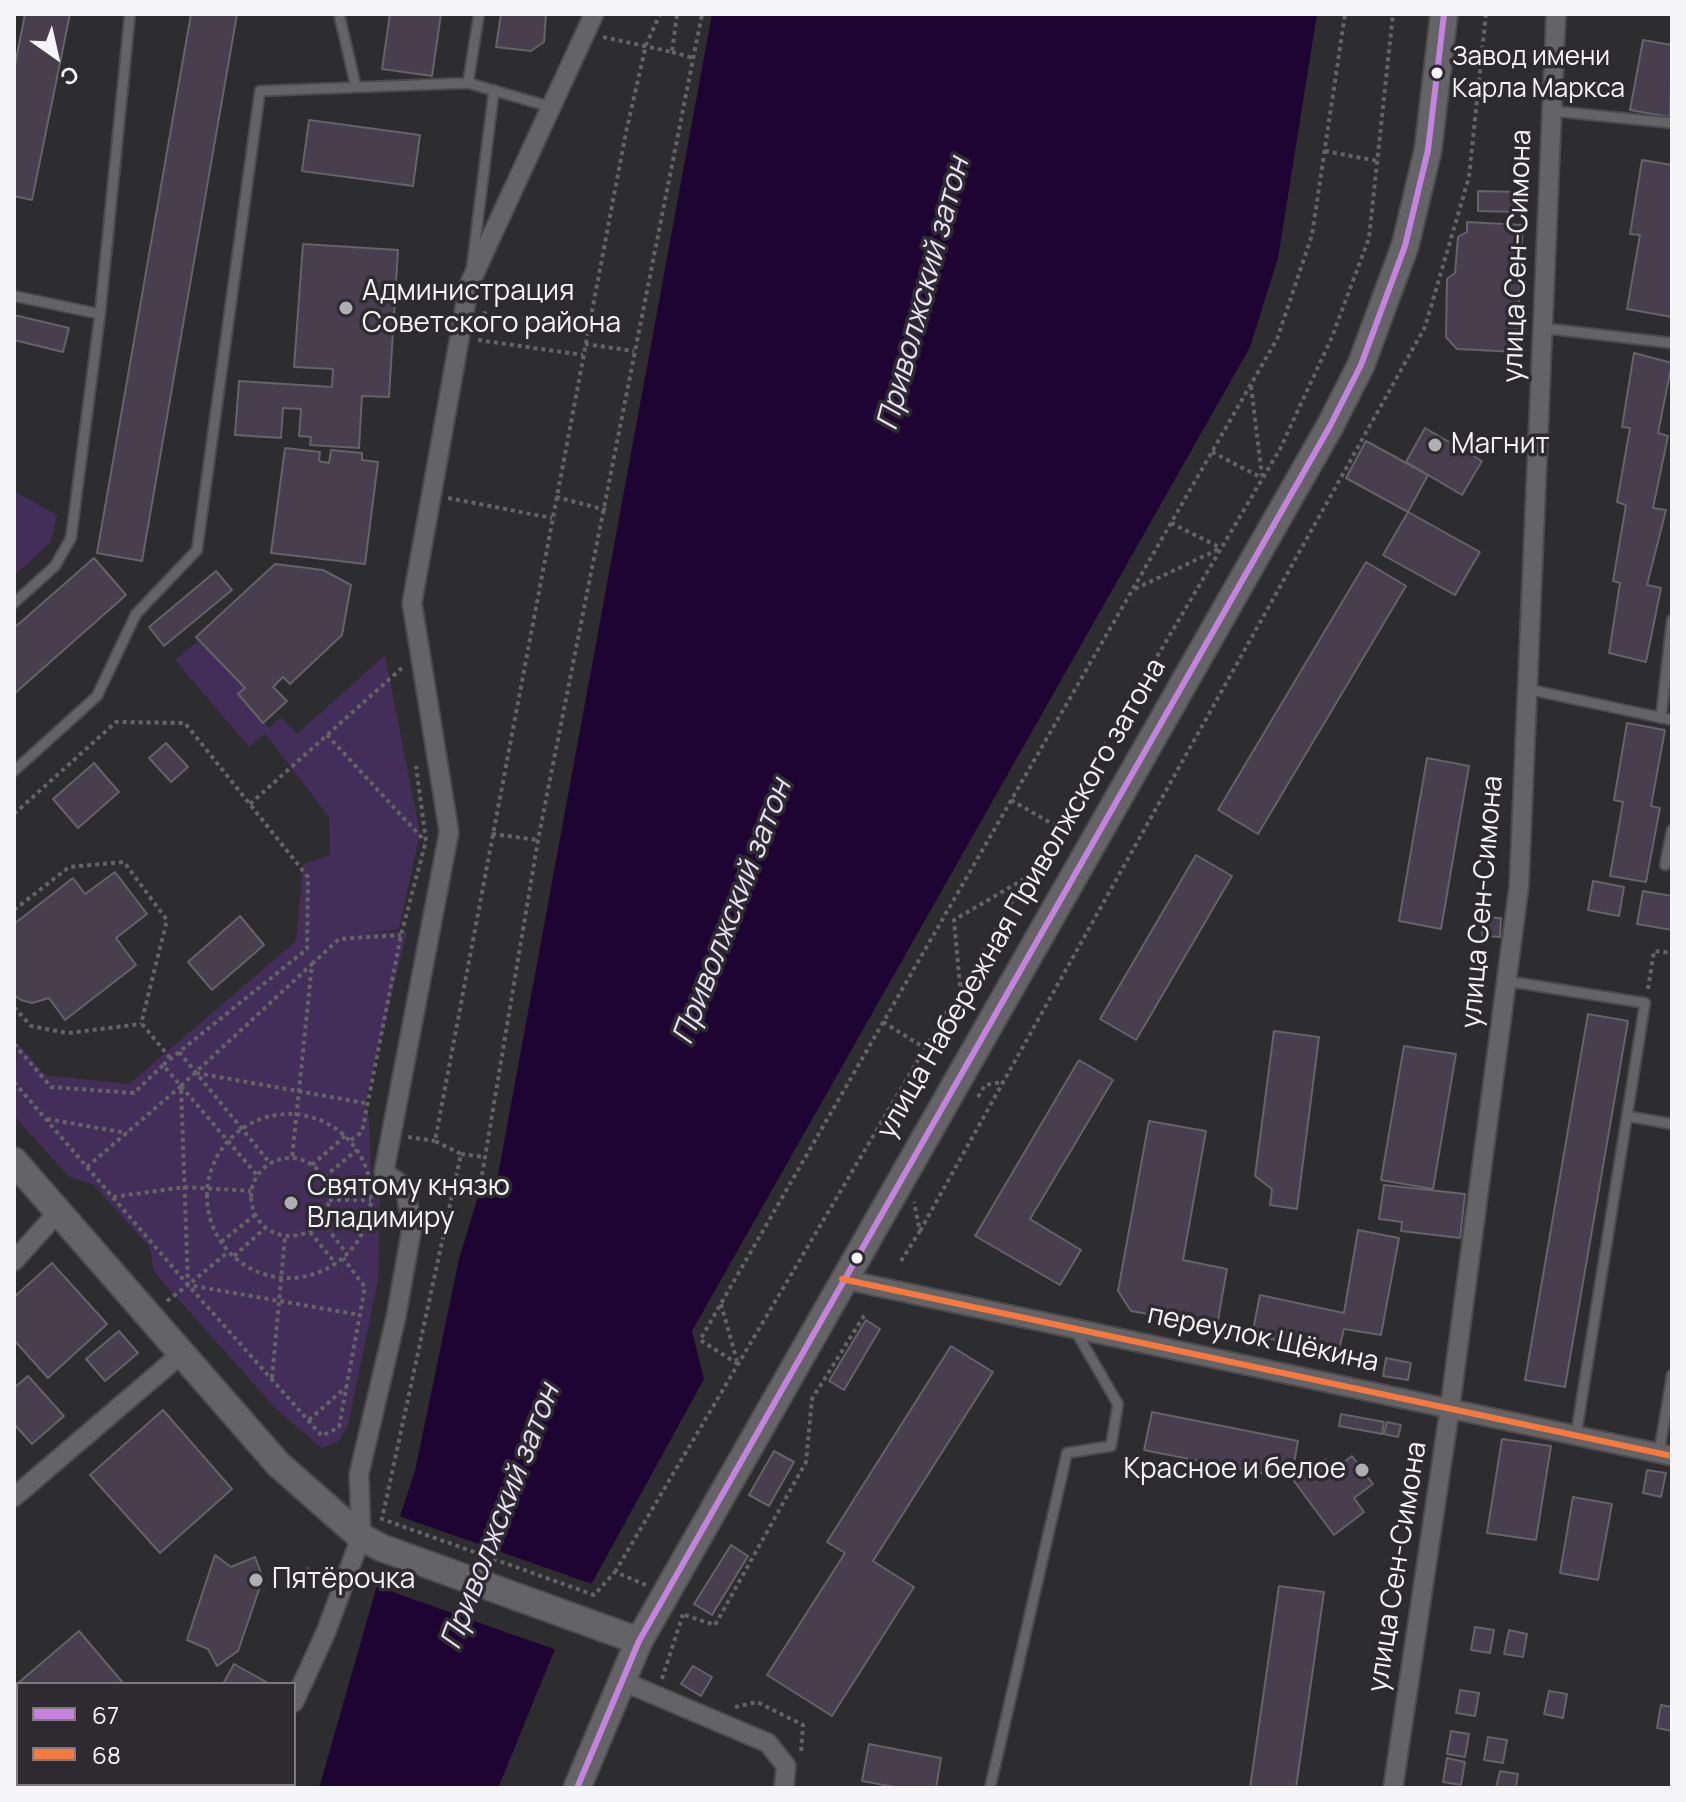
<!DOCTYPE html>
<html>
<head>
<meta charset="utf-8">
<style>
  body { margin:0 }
  #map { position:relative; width:1686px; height:1802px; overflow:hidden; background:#2d2c2e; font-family:Manrope,sans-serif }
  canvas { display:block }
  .frame { position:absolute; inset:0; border:16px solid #f5f4f6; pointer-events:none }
  .legend { position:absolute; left:16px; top:1682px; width:280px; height:104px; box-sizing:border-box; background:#2d2b2f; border:2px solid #7d7b7f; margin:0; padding:10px 14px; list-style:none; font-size:24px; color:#f5f4f6 }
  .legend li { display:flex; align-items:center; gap:16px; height:40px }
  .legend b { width:40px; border:2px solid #7d7b7f }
  .north { position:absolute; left:16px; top:16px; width:80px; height:80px; -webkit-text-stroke:6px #2d2b2f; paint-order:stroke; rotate:146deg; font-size:22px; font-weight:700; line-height:32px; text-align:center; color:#f5f4f6 }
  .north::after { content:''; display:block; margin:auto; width:28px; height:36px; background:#f5f4f6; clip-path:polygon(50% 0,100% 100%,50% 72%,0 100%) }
</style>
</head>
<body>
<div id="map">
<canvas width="1686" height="1802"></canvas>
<div class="frame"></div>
<ul class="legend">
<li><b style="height:10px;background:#c483df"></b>67</li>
<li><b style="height:10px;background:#f6793e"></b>68</li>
</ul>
<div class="north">С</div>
</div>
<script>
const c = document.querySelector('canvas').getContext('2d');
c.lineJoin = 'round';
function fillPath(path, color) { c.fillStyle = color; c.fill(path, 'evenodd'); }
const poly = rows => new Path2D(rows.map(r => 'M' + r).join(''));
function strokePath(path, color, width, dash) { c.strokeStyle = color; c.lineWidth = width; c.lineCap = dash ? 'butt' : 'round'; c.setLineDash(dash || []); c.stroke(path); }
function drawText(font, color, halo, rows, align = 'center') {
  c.font = font + ' Manrope,sans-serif'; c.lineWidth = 7; c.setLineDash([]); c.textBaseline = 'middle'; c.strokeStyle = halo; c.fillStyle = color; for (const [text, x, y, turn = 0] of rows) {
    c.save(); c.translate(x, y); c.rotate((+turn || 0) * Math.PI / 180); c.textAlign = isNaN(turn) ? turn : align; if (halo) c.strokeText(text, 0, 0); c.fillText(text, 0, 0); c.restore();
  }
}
const green = poly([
  [14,491,57,515,51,542,14,576],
  [201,639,245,688,238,694,269,728,281,717,297,734,385,655,420,833,399,929,366,933,407,932,365,1103,369,1118,371,1172,380,1197,378,1281,348,1425,338,1442,322,1448,278,1411,154,1272,150,1248,94,1185,69,1177,14,1116,17,1042,45,1075,129,1084,296,941,303,864,330,855,329,817,265,734,249,747,175,660]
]);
const water = poly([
  [712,14,1317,14,1278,258,1250,347,692,1331,704,1379,553,1654,498,1788,319,1788,376,1589,415,1471,459,1259,482,1183,496,1186]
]);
const pier = poly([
  [396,1515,595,1585,559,1651,373,1585]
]);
const building = poly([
  [25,14,70,14,32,200,14,196,14,70,25,14],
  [191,14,237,14,142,561,97,553,191,14],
  [390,14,441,14,432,76,382,69,390,14],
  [501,14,546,14,544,42,531,51,496,47,501,14],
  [1643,40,1672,45,1670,117,1630,110,1643,40],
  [309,120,420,135,413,186,302,171,309,120],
  [1642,160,1672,165,1672,317,1627,309,1640,235,1630,234,1642,160],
  [1478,191,1517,192,1517,212,1478,211,1478,191],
  [1467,222,1523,225,1516,352,1457,349,1446,337,1447,279,1455,273,1458,237,1467,232,1467,222],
  [303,244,398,250,389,397,362,396,359,448,310,445,311,437,299,436,301,409,283,408,281,438,235,435,239,381,332,387,333,369,294,367,303,244],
  [14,315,69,328,63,352,14,340,14,315],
  [1634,353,1672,363,1658,433,1668,436,1653,508,1666,510,1647,585,1661,588,1646,662,1609,653,1620,583,1613,581,1626,505,1617,502,1630,428,1622,427,1634,353],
  [1425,428,1482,461,1462,495,1406,462,1425,428],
  [1366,441,1428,475,1408,512,1346,478,1366,441],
  [285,448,320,452,319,461,329,463,331,450,362,453,362,460,378,462,365,564,271,553,285,448],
  [1408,512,1480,552,1455,595,1383,555,1408,512],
  [94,558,126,595,14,694,14,628,94,558],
  [1366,562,1406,586,1258,834,1218,810,1366,562],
  [275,564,323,570,351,585,342,635,290,684,283,677,273,687,287,701,263,723,238,694,245,688,196,637,275,564],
  [216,571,232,590,164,646,149,627,216,571],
  [1627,723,1665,730,1651,806,1660,808,1646,882,1610,876,1623,802,1614,800,1627,723],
  [166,743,188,767,171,782,149,758,166,743],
  [1427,758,1469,766,1441,929,1399,921,1427,758],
  [94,763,119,792,78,828,53,799,94,763],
  [1196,855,1232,876,1136,1040,1100,1019,1196,855],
  [115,872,147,914,116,938,136,965,65,1020,49,998,32,1003,21,1000,14,995,14,924,73,878,85,894,115,872],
  [1593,881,1624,887,1619,916,1588,910,1593,881],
  [1643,891,1672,896,1672,930,1637,924,1643,891],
  [240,916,264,945,212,990,188,962,240,916],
  [1483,917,1501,918,1500,937,1482,936,1483,917],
  [1588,1014,1628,1021,1565,1387,1525,1380,1588,1014],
  [1274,1031,1319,1037,1297,1209,1270,1205,1272,1189,1255,1176,1274,1031],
  [1404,1046,1456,1054,1433,1189,1381,1180,1404,1046],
  [1079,1060,1113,1080,1030,1219,1081,1250,1060,1285,975,1236,1079,1060],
  [1149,1121,1206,1131,1183,1260,1227,1269,1217,1326,1131,1311,1118,1291,1149,1121],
  [1384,1185,1465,1194,1460,1238,1401,1231,1402,1222,1379,1219,1384,1185],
  [1358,1230,1399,1238,1381,1335,1344,1329,1338,1353,1252,1335,1260,1295,1344,1313,1358,1230],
  [52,1263,107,1324,48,1378,14,1340,14,1297,52,1263],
  [866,1320,880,1329,844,1390,829,1381,866,1320],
  [119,1331,138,1353,105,1381,86,1359,119,1331],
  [951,1346,993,1372,873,1561,914,1587,832,1716,767,1675,845,1553,827,1542,951,1346],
  [1386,1358,1411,1363,1408,1380,1383,1376,1386,1358],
  [28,1376,64,1416,32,1444,14,1424,14,1388,28,1376],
  [163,1410,232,1489,160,1553,90,1475,163,1410],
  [1152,1412,1298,1441,1291,1479,1144,1450,1152,1412],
  [1341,1414,1384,1422,1382,1434,1339,1426,1341,1414],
  [1387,1422,1401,1425,1398,1437,1384,1434,1387,1422],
  [1502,1439,1551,1446,1536,1540,1487,1533,1502,1439],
  [774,1451,794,1462,769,1506,749,1495,774,1451],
  [1352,1456,1373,1484,1354,1498,1364,1512,1334,1535,1294,1481,1325,1459,1333,1470,1352,1456],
  [1647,1470,1666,1473,1661,1497,1643,1493,1647,1470],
  [1573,1497,1612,1504,1598,1580,1560,1573,1573,1497],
  [731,1545,748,1556,712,1615,694,1604,731,1545],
  [215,1555,231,1567,255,1557,263,1578,238,1651,217,1666,208,1649,187,1640,215,1555],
  [1279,1586,1324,1592,1296,1788,1250,1788,1279,1586],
  [1475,1627,1494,1630,1490,1653,1471,1650,1475,1627],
  [1509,1630,1527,1634,1523,1657,1504,1654,1509,1630],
  [79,1631,124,1684,18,1686,17,1684,79,1631],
  [234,1664,268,1683,267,1684,223,1684,234,1664],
  [693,1666,712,1677,701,1696,681,1684,693,1666],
  [1460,1690,1479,1693,1475,1716,1456,1713,1460,1690],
  [1549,1691,1567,1694,1563,1718,1544,1714,1549,1691],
  [1661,1705,1672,1707,1672,1731,1657,1728,1661,1705],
  [1451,1731,1469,1734,1465,1757,1447,1754,1451,1731],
  [1488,1737,1507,1740,1503,1763,1484,1760,1488,1737],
  [869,1744,941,1758,936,1788,900,1788,862,1781,869,1744],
  [14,1757,18,1762,20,1784,15,1788,14,1757],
  [1447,1758,1465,1762,1461,1785,1443,1782,1447,1758],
  [1500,1771,1518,1774,1516,1788,1496,1788,1500,1771]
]);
const path = poly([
  [603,37,672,52,677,14],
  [672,52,693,58],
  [1325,151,1378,161],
  [483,313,588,329],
  [478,340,583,355],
  [585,344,634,351],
  [1251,386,1262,476],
  [1212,452,1262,478],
  [556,497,606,510],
  [448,498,552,518],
  [1171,523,1221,548],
  [1135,589,1221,548],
  [327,735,424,840],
  [1011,800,1056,826],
  [250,804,403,667],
  [14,814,116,722,185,723,308,877,307,949,163,1065],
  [492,834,538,840],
  [14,910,69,867,124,862,167,920,141,1024],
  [312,964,339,939,401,935],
  [960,986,954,920,1024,879],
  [1648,989,1654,951,1672,953],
  [14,1007,31,1026,68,1033,141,1024],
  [883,1022,925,1048],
  [142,1024,171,1059],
  [14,1044,51,1087,134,1093,163,1065,257,1175],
  [179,1052,270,1163],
  [196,1073,365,1103],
  [14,1082,188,1285,228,1252],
  [181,1086,312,964,292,1158],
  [978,1097,985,1085,1002,1082],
  '207 1196a82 82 0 1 1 164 0a82 82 0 1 1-164 0Z',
  [47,1119,127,1133],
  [408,1137,435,1141],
  [351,1140,362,1132,401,935,426,841,416,766],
  [461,1154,485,1157],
  '251 1197a39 39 0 1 1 78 0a39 39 0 1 1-78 0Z',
  [312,1165,345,1136],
  [87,1167,181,1086,188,1285,322,1436,339,1427,365,1287,343,1258],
  [482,1175,538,840,702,14],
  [324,1177,357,1150],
  [113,1197,185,1187,251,1191],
  [329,1200,371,1200],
  [322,1221,347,1254],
  [920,1231,1425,327,1469,177,1486,14],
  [310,1232,336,1264],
  [221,1242,255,1215],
  [234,1256,265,1228],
  [901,1261,920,1231,914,1202],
  [167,1301,188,1285,360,1315],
  [721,1304,737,1361],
  [738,1364,700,1340,1277,339,1312,235,1345,14],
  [272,1378,285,1237],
  [309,1420,346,1387],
  [306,1569,326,1575],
  [615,1572,1280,449,1332,337,1369,238,1393,14],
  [646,1585,615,1572,594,1595,382,1519,461,1154,435,1141,626,132,646,45,660,14],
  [685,1615,715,1625,806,1462,812,1399,865,1314],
  [662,1679,684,1611],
  [735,1707,757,1702,803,1725,801,1754]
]);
const lane = poly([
  [339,14,356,87],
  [479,14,468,83,551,107],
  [1552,111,1672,123],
  [472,266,494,90],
  [14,296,100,314,71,538,55,566,14,603],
  [100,314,130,14],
  [1542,328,1672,343],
  [1527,689,1672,720],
  [1661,718,1672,620],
  [14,771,97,696,136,614,197,550,260,91,468,83],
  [1665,865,1672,830],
  [1506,981,1645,1003,1576,1435],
  [1627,1116,1672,1124],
  [1659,1453,1672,1375],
  [990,1788,1067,1453,1111,1446,1118,1404,1075,1330]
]);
const street = poly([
  [14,1261,58,1212],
  [842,1279,1672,1456],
  [14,1497,180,1355],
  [622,1681,768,1743,786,1766,784,1788],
  [294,1702,326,1632,361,1537,359,1474,396,1317,412,1227,405,1187,384,1172,449,832,412,603,469,285,594,14],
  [14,1729,18,1734],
  [67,1784,71,1788],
  [240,1788,243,1784],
  [1393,1788,1450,1407,1519,886,1556,14]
]);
const secondary = poly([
  [14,1161,278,1464,361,1537,382,1548,639,1641],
  [577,1788,639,1641,1330,426,1361,365,1405,246,1428,150,1444,14]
]);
const bus1 = poly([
  [577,1788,639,1641,1330,426,1361,365,1405,246,1428,150,1444,14]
]);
const bus2 = poly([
  [842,1279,1672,1456]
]);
const markers = [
  [1437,73,7,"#f5f4f6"],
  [346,308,8,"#afaeb0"],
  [1435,445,8,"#afaeb0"],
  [291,1203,8,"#afaeb0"],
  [857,1258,7,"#f5f4f6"],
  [1362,1470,8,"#afaeb0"],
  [256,1580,8,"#afaeb0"]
];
const busNames = [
  ["Завод имени",1452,58],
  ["Карла Маркса",1452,90]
];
const streetNames = [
  ["улица Сен-Симона",1518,256,-88],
  ["улица Набережная Приволжского затона",1022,899,-60],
  ["улица Сен-Симона",1483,902,-85],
  ["переулок Щёкина",1263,1339,12],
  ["улица Сен-Симона",1398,1567,-81]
];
const poiNames = [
  ["Администрация",362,292],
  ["Советского района",362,324],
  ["Магнит",1451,445],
  ["Святому князю",307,1187],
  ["Владимиру",307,1219],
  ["Красное и белое",1346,1470,"right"],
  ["Пятёрочка",272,1580]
];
const waterNames = [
  ["Приволжский затон",924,294,-75],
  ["Приволжский затон",733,912,-69],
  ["Приволжский затон",501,1517,-69]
];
fillPath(green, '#422e58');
fillPath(water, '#1e0433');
fillPath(pier, '#2d2c2e');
fillPath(building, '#473f4e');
strokePath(building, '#646365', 2);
strokePath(lane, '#4b4a4c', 13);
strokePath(street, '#4b4a4c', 22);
strokePath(secondary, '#4b4a4c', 30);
strokePath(path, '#646365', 4, [4, 4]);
strokePath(lane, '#646365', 9);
strokePath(street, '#646365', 18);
strokePath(secondary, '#646365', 26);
strokePath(bus1, '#c483df', 6);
strokePath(bus2, '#f6793e', 6);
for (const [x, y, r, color] of markers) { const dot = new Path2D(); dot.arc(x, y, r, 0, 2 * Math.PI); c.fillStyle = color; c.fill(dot); strokePath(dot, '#2d2b2f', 3); }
drawText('26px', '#f5f4f6', '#2d2b2f', busNames, 'left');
drawText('28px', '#f5f4f6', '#2d2b2f', streetNames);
drawText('28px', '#f5f4f6', '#2d2b2f', poiNames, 'left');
drawText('italic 30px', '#e8dff5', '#2d2b2f', waterNames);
</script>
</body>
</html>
